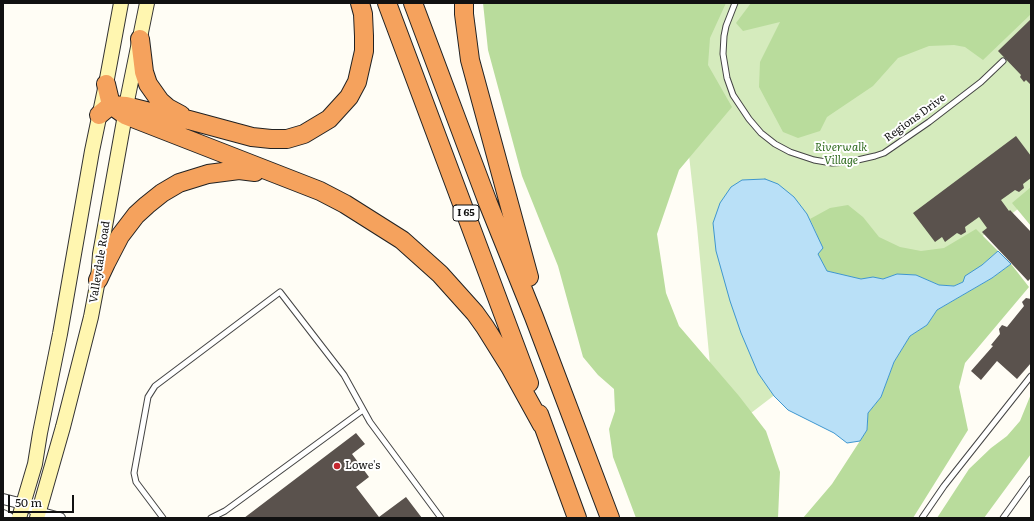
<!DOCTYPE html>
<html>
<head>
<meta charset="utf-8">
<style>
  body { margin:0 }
  #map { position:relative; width:1034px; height:521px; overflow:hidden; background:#fffdf5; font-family:Literata,serif }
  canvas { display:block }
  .frame { position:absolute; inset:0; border:4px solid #111; pointer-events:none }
  .scale { position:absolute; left:8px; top:495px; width:66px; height:18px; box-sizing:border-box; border:2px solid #111; border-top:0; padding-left:5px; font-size:12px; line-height:14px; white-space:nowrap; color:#111; -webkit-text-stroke:3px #fff; paint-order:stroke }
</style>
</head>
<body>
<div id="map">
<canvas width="1034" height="521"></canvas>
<div class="frame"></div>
<div class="scale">50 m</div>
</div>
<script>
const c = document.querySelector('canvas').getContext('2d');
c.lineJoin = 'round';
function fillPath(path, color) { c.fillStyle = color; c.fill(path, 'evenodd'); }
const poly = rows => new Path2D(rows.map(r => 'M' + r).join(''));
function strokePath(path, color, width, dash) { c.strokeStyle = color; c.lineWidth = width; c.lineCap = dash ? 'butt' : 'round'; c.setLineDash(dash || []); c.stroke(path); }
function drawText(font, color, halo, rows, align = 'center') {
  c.font = font + ' Literata,serif'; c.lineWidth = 4; c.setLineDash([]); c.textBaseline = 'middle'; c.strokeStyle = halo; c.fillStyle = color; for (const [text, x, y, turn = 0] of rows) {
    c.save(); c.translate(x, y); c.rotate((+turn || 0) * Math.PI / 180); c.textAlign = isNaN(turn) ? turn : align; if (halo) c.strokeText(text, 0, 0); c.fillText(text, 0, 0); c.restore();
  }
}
const green = poly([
  [672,3,1031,3,1031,199,717,439,697,227]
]);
const forest = poly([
  [483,3,726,3,710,38,708,65,732,107,679,170,657,234,666,293,679,326,739,396,766,431,780,472,778,518,636,518,613,457,609,429,615,411,614,389,598,375,583,357,558,266,522,176,488,50],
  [751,3,1031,3,1031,14,983,60,965,47,954,45,929,46,898,58,873,86,827,117,820,131,798,138,783,132,759,87,760,62,780,22,743,31,736,23],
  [1031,187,1031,226,1012,203],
  [848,205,863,217,879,237,900,247,921,251,944,248,976,229,998,251,963,282,954,286,939,285,916,275,897,274,883,279,873,277,861,279,827,271,818,254,817,234,810,219,830,208],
  [1011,264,1029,287,965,363,959,387,968,430,913,518,803,518,832,484,867,430,868,413,881,397,894,362,910,336,927,325,937,310,992,278],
  [1031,394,1031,454,984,518,937,518,969,469,991,448,1007,436,1020,421]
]);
const water = poly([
  [765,179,778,184,794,197,807,214,823,248,818,254,827,271,861,279,873,277,883,279,897,274,916,275,939,285,954,286,963,282,965,276,982,265,998,251,1011,264,992,278,937,310,927,325,910,336,894,362,881,397,868,413,867,430,860,441,847,443,834,433,788,410,774,396,758,373,741,333,730,301,716,251,713,223,720,203,731,187,742,180,765,179]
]);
const building = poly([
  [1031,19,1031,85,1026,80,1024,82,1020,77,1021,75,998,51],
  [1016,136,1031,156,1031,178,1023,184,1024,188,1019,192,1015,190,1001,200,1009,211,1010,210,1031,232,1031,278,1028,281,982,232,987,228,979,217,965,227,966,232,961,235,957,233,945,242,942,237,935,242,913,213],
  [1026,298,1031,299,1031,363,1017,379,997,361,981,380,971,371,993,346,991,345,1000,334,999,329,1002,325,1007,327,1024,306,1022,302],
  [356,433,365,444,352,454,369,477,356,487,379,517,406,497,422,518,244,518]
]);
const service = poly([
  [735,3,726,26,724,36,723,54,727,78,733,95,749,119,761,133,775,144,790,152,814,160,832,163,849,162,875,156,884,153,929,122,981,82,1003,61],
  [163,518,136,482,134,473,148,397,155,386,280,292,344,375,370,422,441,518],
  [211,518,225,511,363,410],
  [922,518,944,486,1031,376],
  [1003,518,1031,479]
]);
const minor = poly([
  [3,499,23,504,38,512,60,518],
  [3,515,9,518]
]);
const secondary = poly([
  [19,518,35,464,40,433,60,334,92,151,106,84,121,3],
  [37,518,63,427,91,317,98,280,100,254,125,115,126,106,147,3]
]);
const motorway = poly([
  [387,3,529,383],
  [413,3,488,203,534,317,610,518],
  [464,3,464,14,470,60,529,277],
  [140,39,144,72,148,84,160,101,168,108,181,115],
  [106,84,111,105,125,115,320,191,345,204,402,240,440,274,475,313,485,327,510,367,542,425],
  [99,115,111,105,126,106,170,117,189,120,252,137,271,139,287,139,304,134,329,119,349,97,357,82,364,51,364,36,363,14,360,3],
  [98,280,106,263,120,236,136,215,147,205,162,193,179,183,208,174,239,170,255,172],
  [539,414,577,518]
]);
const markers = [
  [337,466,4,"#c4262e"]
];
const shields = [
  [466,213,26]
];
const shieldNames = [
  ["I 65",466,213]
];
const streetNames = [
  ["Regions Drive",915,118,-36],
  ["Valleydale Road",100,262,-81]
];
const parkNames = [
  ["Riverwalk",841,148],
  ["Village",841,161]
];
const poiNames = [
  ["Lowe's",345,466]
];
fillPath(green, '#d5ebbd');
fillPath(forest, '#b9dc9c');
fillPath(water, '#b9e0f7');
strokePath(water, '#3f96cf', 1);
fillPath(building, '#5a524d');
strokePath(service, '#444', 7);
strokePath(minor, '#444', 12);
strokePath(secondary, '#333', 16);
strokePath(motorway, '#222', 20);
strokePath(service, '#fff', 5);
strokePath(minor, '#fff', 10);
strokePath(secondary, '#fff6b0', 14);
strokePath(motorway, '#f5a25d', 18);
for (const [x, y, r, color] of markers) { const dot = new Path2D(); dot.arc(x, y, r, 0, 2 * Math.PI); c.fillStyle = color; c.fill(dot); strokePath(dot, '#fff', 1.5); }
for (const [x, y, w] of shields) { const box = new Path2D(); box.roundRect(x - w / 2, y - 8, w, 16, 3); c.fillStyle = '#fff'; c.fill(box); strokePath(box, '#111', 1); }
drawText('bold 10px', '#111', null, shieldNames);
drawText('11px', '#111', '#fff', streetNames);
drawText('italic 11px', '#2f6b1f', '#fff', parkNames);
drawText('11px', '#111', '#fff', poiNames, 'left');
</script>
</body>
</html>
